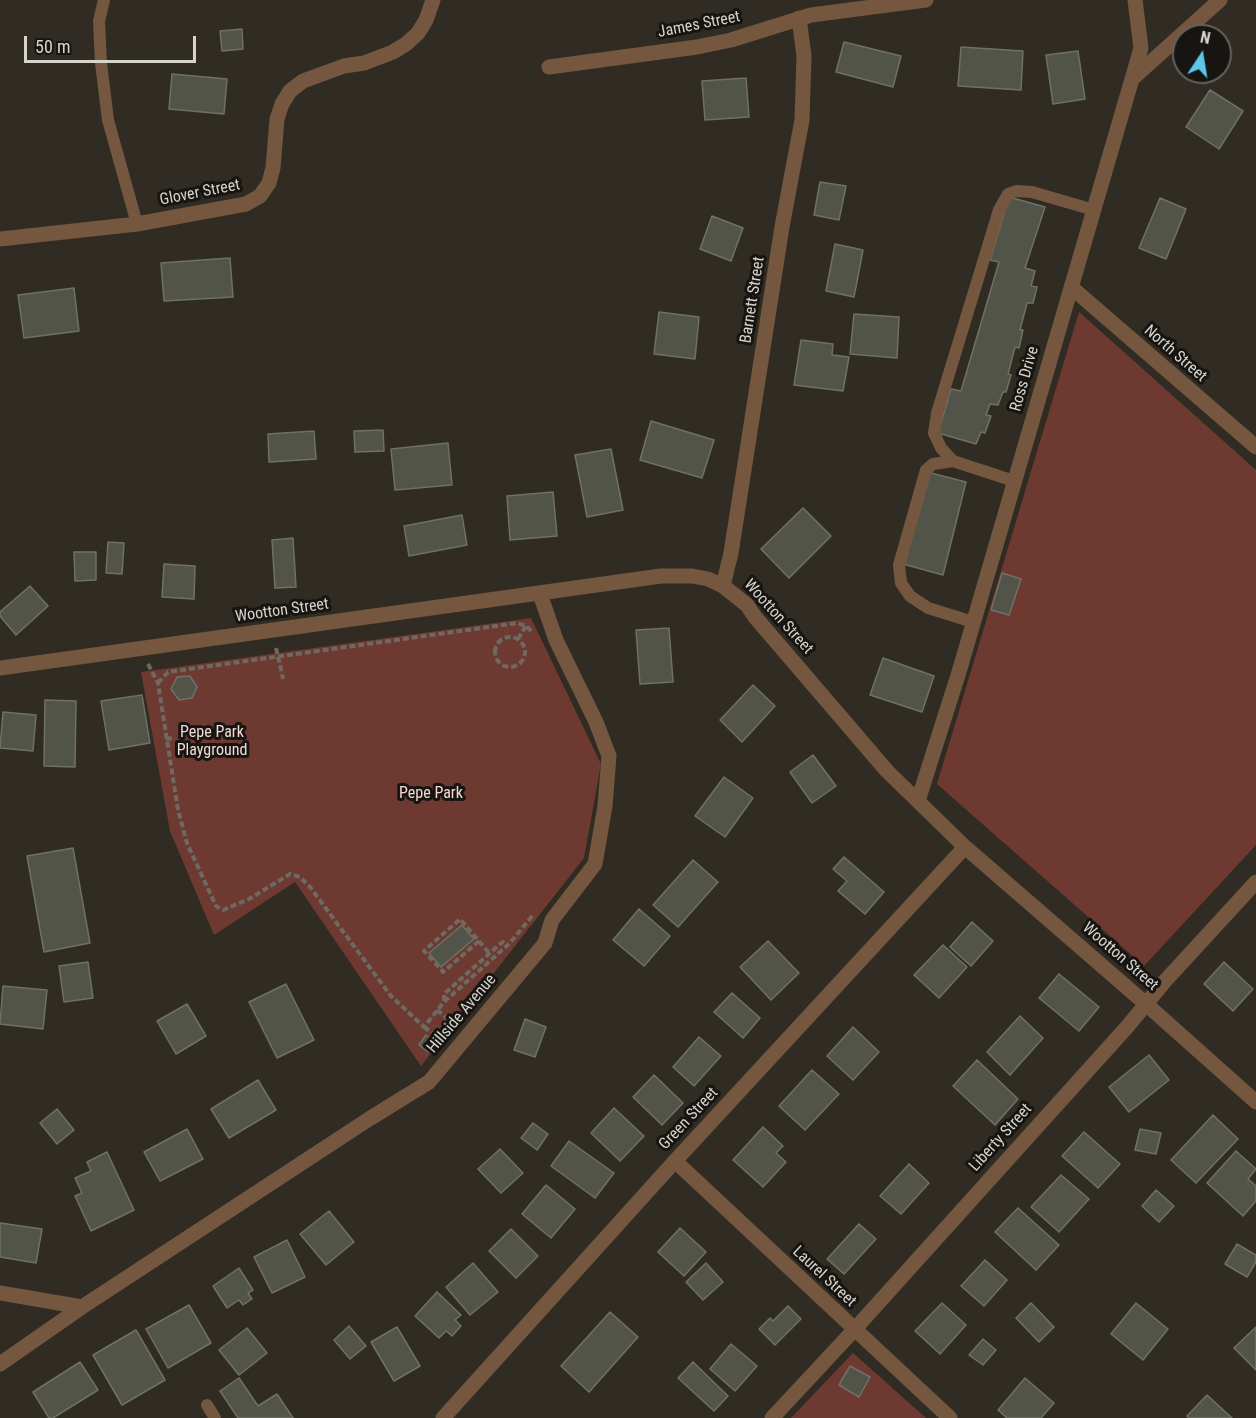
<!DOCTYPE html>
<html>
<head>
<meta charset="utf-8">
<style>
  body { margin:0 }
  #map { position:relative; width:1256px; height:1418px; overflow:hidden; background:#312c23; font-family:"Roboto Condensed",sans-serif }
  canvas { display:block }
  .north { position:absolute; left:1172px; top:24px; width:60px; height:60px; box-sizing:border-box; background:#171511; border:2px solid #64615d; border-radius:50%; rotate:12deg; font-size:16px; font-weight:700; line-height:24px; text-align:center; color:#d7d4ce }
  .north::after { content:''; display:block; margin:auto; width:21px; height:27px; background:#5cc7e7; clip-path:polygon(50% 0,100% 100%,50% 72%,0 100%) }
  .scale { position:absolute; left:24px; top:36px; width:172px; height:27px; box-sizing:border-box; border:3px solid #d7d4ce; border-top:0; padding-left:8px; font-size:18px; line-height:21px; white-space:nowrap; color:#d7d4ce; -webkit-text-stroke:4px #171511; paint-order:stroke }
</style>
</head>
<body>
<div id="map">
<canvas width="1256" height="1418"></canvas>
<div class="north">N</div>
<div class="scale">50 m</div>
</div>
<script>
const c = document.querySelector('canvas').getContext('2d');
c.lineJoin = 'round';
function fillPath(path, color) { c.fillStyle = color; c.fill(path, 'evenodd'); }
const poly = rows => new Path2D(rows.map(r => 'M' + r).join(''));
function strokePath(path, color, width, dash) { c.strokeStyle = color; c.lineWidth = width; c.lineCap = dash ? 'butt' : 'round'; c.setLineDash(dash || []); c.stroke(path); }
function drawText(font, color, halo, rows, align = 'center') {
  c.font = font + ' "Roboto Condensed",sans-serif'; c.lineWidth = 6; c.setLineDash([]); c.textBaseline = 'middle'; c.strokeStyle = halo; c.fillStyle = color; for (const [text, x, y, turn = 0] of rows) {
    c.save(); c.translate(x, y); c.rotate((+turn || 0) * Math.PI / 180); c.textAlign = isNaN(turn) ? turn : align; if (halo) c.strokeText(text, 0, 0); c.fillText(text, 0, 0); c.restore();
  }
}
const green = poly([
  [1079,312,1256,470,1256,845,1144,966,937,784],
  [531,618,601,764,584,858,421,1066,295,882,214,935,170,831,141,672],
  [853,1353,926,1418,791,1418]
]);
const building = poly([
  [242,29,243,49,222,51,220,31,242,29],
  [844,42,901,56,893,87,836,72,844,42],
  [961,47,1023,51,1021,90,958,86,961,47],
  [1078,51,1085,99,1053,104,1046,55,1078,51],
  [172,74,227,79,224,114,169,109,172,74],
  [746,78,749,117,705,120,702,81,746,78],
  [1210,90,1243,111,1219,149,1186,127,1210,90],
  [820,182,846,186,839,220,814,215,820,182],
  [1009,197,1045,207,1025,268,1035,271,1031,286,1037,287,1033,303,1027,303,1020,330,1023,330,1019,348,1015,347,1008,374,1011,375,1006,392,1003,392,998,405,990,404,986,415,991,416,985,433,981,432,976,444,938,433,951,389,961,391,999,262,990,260,1009,197],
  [1160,198,1186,209,1166,259,1139,248,1160,198],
  [712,216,743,228,731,261,700,249,712,216],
  [835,244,863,250,854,297,826,291,835,244],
  [230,258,233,297,164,301,161,263,230,258],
  [74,288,79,331,24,338,18,295,74,288],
  [659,312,699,317,695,359,654,354,659,312],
  [854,314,899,317,897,358,850,354,854,314],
  [801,340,833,344,832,355,849,357,843,391,794,385,801,340],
  [651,421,714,440,702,478,640,460,651,421],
  [383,430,384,451,355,452,354,431,383,430],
  [314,431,316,459,269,462,268,434,314,431],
  [448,443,452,485,395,490,391,449,448,443],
  [611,449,623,510,587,517,575,455,611,449],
  [927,472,966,482,943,575,903,564,927,472],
  [553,492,557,536,510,540,507,496,553,492],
  [803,508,831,536,789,578,761,549,803,508],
  [462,515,467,545,409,556,404,526,462,515],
  [293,538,296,587,275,588,272,540,293,538],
  [108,542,124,543,122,574,106,573,108,542],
  [74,552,96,552,96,580,75,581,74,552],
  [164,564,195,566,194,599,162,597,164,564],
  [1002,573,1021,579,1009,615,991,610,1002,573],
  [30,586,48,606,16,635,0,616,0,612,30,586],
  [669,628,673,682,640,684,636,630,669,628],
  [883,658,934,676,922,712,870,695,883,658],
  [190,676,197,687,192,698,179,700,171,689,177,677,190,676],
  [753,685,775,706,742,742,720,720,753,685],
  [142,695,150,743,109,750,101,701,142,695],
  [45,700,76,701,75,767,44,766,45,700],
  [3,712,36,715,33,751,0,748,3,712],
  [813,755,836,786,812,803,790,772,813,755],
  [724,777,753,798,725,837,695,816,724,777],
  [73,848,90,943,44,952,27,856,73,848],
  [844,857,884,892,865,914,838,891,847,881,833,869,844,857],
  [693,860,718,882,678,927,653,905,693,860],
  [639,909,670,936,644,966,613,940,639,909],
  [972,922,993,941,971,966,950,947,972,922],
  [462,925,474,939,441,967,429,953,462,925],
  [768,941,799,973,771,1000,740,967,768,941],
  [943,945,967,967,939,998,914,975,943,945],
  [88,962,93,998,64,1002,59,966,88,962],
  [1224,962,1253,989,1233,1011,1204,984,1224,962],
  [1059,974,1099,1007,1079,1031,1039,998,1059,974],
  [286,984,314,1040,277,1058,249,1002,286,984],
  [3,986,47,990,43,1029,0,1024,3,986],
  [732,993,760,1018,743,1038,714,1012,732,993],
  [187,1004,206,1036,176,1054,157,1021,187,1004],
  [1020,1016,1043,1038,1010,1075,987,1052,1020,1016],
  [525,1019,546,1027,535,1057,514,1050,525,1019],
  [853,1027,879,1052,853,1080,827,1056,853,1027],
  [426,1035,436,1043,428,1052,419,1045,426,1035],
  [699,1037,721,1056,694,1086,673,1067,699,1037],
  [1149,1055,1169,1080,1129,1112,1109,1087,1149,1055],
  [977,1060,1018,1099,995,1125,953,1086,977,1060],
  [812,1070,839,1094,805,1130,779,1106,812,1070],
  [654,1075,683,1103,662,1125,633,1097,654,1075],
  [258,1080,276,1110,229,1138,211,1109,258,1080],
  [614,1108,644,1136,620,1161,591,1133,614,1108],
  [57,1109,74,1130,57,1144,40,1123,57,1109],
  [1213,1115,1238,1139,1196,1183,1171,1160,1213,1115],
  [533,1123,548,1134,537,1150,521,1138,533,1123],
  [763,1127,783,1146,776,1153,786,1162,763,1187,733,1160,763,1127],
  [187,1129,203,1159,160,1181,144,1152,187,1129],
  [1140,1129,1161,1133,1156,1154,1135,1150,1140,1129],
  [1084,1132,1120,1164,1098,1188,1062,1156,1084,1132],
  [569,1141,614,1173,595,1198,551,1166,569,1141],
  [500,1149,523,1173,501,1193,478,1169,500,1149],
  [1236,1151,1256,1169,1248,1179,1256,1186,1256,1201,1243,1216,1207,1183,1236,1151],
  [107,1152,134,1210,91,1231,75,1196,82,1193,75,1178,91,1171,87,1162,107,1152],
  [909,1164,929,1183,901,1214,880,1196,909,1164],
  [1061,1175,1089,1199,1059,1232,1031,1207,1061,1175],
  [546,1185,575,1209,551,1238,522,1214,546,1185],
  [1156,1190,1174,1206,1159,1222,1142,1206,1156,1190],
  [1018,1208,1059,1245,1036,1270,995,1232,1018,1208],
  [329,1211,354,1242,326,1265,300,1234,329,1211],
  [0,1223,42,1229,36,1263,0,1257,0,1223],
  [859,1224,876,1239,844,1274,827,1259,859,1224],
  [680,1228,706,1252,684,1276,658,1252,680,1228],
  [511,1229,538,1256,516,1278,489,1251,511,1229],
  [287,1240,305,1277,272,1293,254,1257,287,1240],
  [1237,1244,1256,1255,1256,1262,1247,1277,1225,1264,1237,1244],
  [985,1260,1007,1280,984,1306,961,1286,985,1260],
  [473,1263,498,1292,470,1315,446,1287,473,1263],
  [706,1263,723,1282,703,1300,686,1282,706,1263],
  [239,1268,253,1290,248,1293,252,1299,243,1305,239,1300,227,1308,213,1286,239,1268],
  [437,1292,461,1315,455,1320,461,1326,452,1336,446,1331,439,1338,415,1316,437,1292],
  [942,1303,966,1325,940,1354,915,1331,942,1303],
  [1031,1303,1054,1327,1039,1342,1016,1318,1031,1303],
  [1136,1303,1168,1329,1143,1360,1111,1334,1136,1303],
  [189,1305,211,1343,168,1368,146,1329,189,1305],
  [788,1306,801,1319,775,1345,759,1329,770,1318,773,1321,788,1306],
  [610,1312,638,1337,589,1392,561,1366,610,1312],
  [349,1326,366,1346,350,1359,334,1340,349,1326],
  [397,1327,420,1366,394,1381,371,1342,397,1327],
  [1256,1327,1256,1370,1234,1348,1256,1327],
  [247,1328,267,1353,239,1375,219,1350,247,1328],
  [136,1330,165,1380,122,1405,93,1355,136,1330],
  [983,1339,996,1350,983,1365,969,1355,983,1339],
  [731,1344,757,1366,735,1391,710,1369,731,1344],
  [80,1362,98,1390,53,1418,49,1418,33,1392,80,1362],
  [693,1362,728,1396,714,1411,678,1378,693,1362],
  [850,1366,870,1377,859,1397,839,1385,850,1366],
  [239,1378,258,1406,277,1394,293,1418,238,1418,220,1391,239,1378],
  [1025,1378,1054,1403,1041,1418,1007,1418,998,1410,1025,1378],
  [1207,1395,1232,1418,1189,1418,1187,1416,1207,1395]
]);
const path = poly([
  '495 652a15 15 0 1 1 30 0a15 15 0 1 1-30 0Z',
  [518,639,526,626],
  [276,648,283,679],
  [148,664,158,683,178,810,187,843,216,906,223,910,249,899,290,874,300,877,310,887,391,996,424,1027,444,1002,510,943,533,915],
  [158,683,168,672,182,670,517,623,526,626,532,632],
  [166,739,175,738],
  [479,941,443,972,424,951,460,919,490,954],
  [444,1001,444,994,500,944,503,942,506,946],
  [437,1010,455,1025],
  [424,1027,441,1039]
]);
const service = poly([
  [104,0,99,21,101,63,108,120,137,224],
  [953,461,941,448,934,433,937,413,999,210,1008,194,1016,191,1032,192,1094,210],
  [973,622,928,608,910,596,901,583,899,565,926,470,933,464,953,461,1014,481],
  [207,1405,215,1418]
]);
const minor = poly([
  [549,67,697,47,731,40,811,15,926,0],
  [1132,79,1141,48,1135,0],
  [0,239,137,224,246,204,260,196,269,183,273,168,277,119,282,104,290,91,303,81,344,66,364,63,393,52,406,44,418,33,426,20,433,0],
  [1071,287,1256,447],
  [723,586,731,553,782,227,802,120,804,56,799,18],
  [0,668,661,576,692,576,708,579,723,586,747,605,755,617,887,771,965,847,1146,1004,1256,1102],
  [918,801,959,672,1132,79,1220,0],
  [675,1161,950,1418],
  [0,1293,82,1307,369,1119,429,1082,545,943,552,920,595,864,605,806,609,756,596,722,556,640,540,594],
  [0,1364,82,1307],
  [443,1418,675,1161,965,847],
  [772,1418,854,1330,1127,1027,1165,981,1256,882]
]);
const streetNames = [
  ["James Street",699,25,-11],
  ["Glover Street",200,193,-11],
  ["Barnett Street",753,300,-81],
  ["North Street",1175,354,41],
  ["Ross Drive",1025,379,-74],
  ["Wootton Street",282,611,-8],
  ["Wootton Street",778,617,48],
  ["Wootton Street",1120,957,41],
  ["Hillside Avenue",462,1014,-50],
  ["Green Street",689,1119,-47],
  ["Liberty Street",1001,1138,-48],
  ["Laurel Street",824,1277,43]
];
const parkNames = [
  ["Pepe Park",212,733],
  ["Playground",212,751],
  ["Pepe Park",431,794]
];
fillPath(green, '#6e3930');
fillPath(building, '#535449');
strokePath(building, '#707165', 1.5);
strokePath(path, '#6e6a62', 4, [6, 3]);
strokePath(service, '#755740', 12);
strokePath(minor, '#755740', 15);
drawText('16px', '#d7d4ce', '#171511', streetNames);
drawText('16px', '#f3d9d4', '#171511', parkNames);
</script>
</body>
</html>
